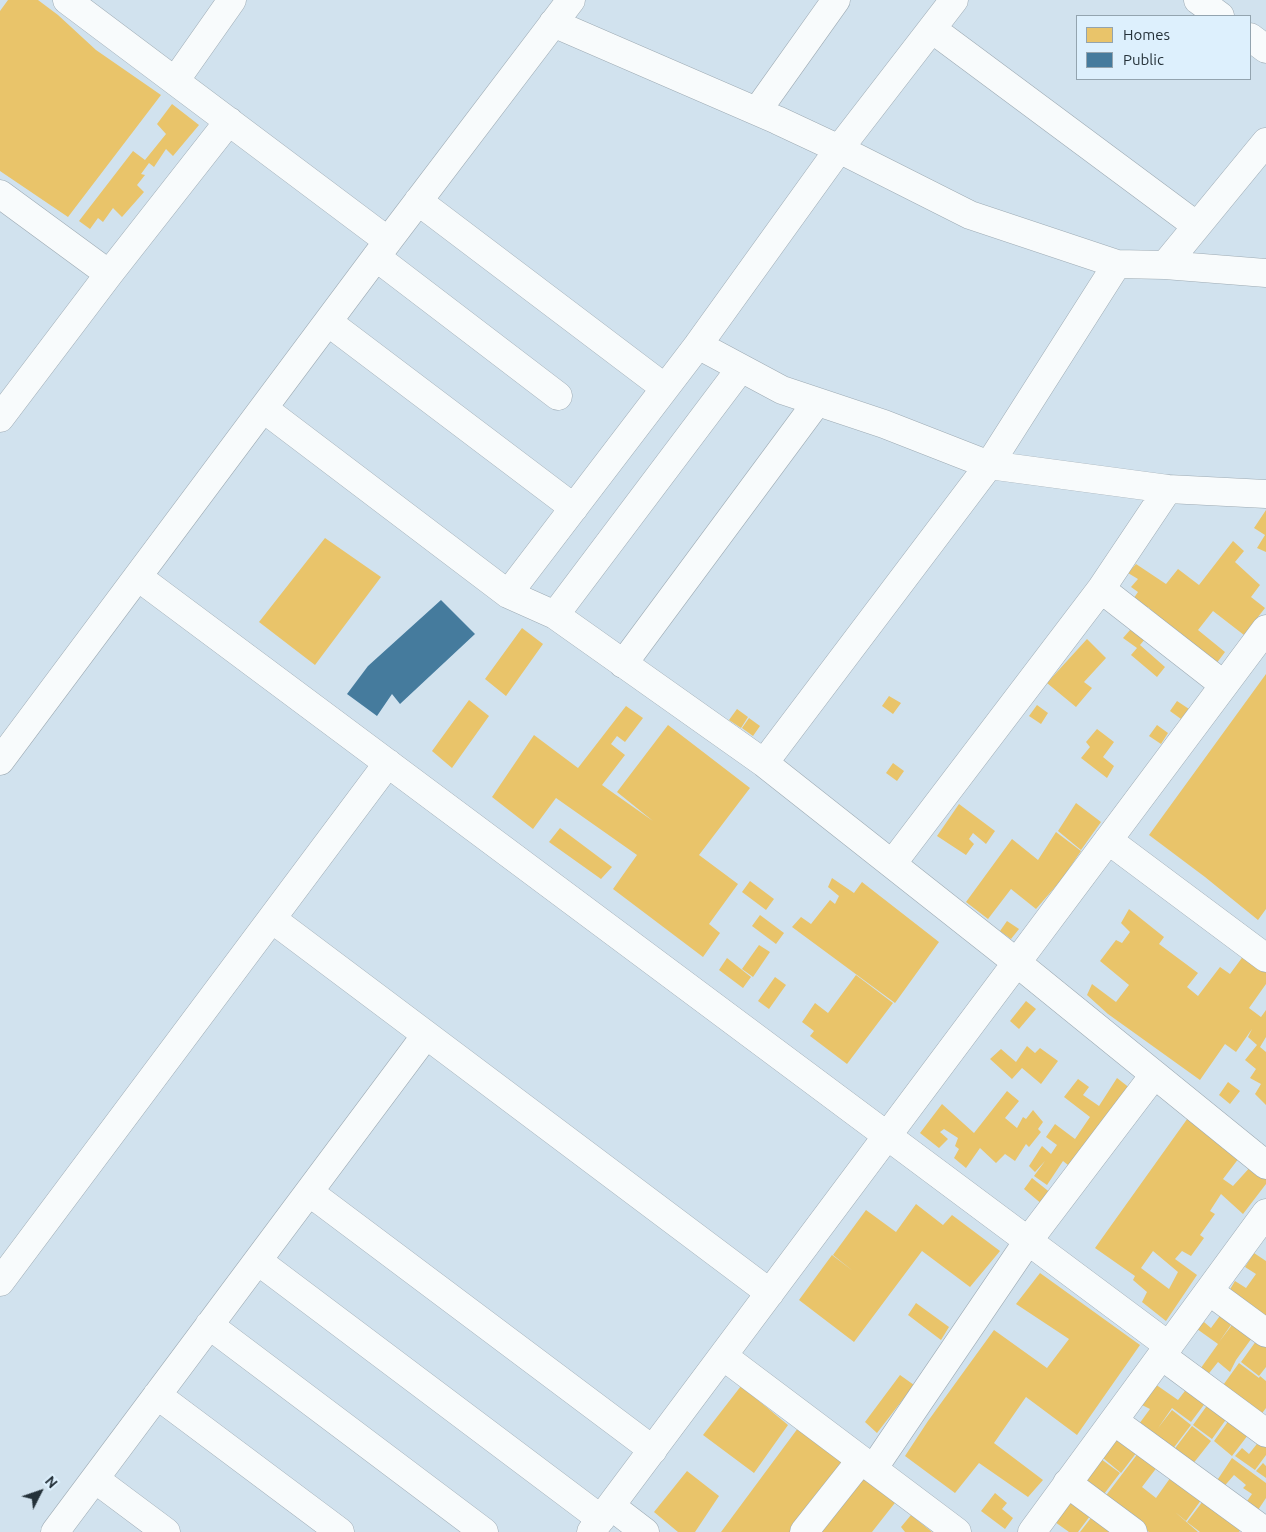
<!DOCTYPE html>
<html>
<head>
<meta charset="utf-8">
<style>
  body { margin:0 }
  #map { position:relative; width:1266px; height:1532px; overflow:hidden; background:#d1e2ee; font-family:Ubuntu,sans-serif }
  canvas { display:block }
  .legend { position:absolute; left:1076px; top:15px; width:175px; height:65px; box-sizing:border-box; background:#ddf0fd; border:1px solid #93a4af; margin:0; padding:6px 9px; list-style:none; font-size:15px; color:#243139 }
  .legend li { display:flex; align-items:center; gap:10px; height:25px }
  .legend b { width:25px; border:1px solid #93a4af }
  .north { position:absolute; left:15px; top:1467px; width:50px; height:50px; -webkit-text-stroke:4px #ddf0fd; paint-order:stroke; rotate:49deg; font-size:14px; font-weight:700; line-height:20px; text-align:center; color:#243139 }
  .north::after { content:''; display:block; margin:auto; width:18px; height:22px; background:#243139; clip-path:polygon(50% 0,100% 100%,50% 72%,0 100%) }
</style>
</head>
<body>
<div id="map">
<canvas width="1266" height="1532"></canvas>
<ul class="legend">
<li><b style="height:14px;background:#e9c46a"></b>Homes</li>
<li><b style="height:14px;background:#457b9d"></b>Public</li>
</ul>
<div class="north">N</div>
</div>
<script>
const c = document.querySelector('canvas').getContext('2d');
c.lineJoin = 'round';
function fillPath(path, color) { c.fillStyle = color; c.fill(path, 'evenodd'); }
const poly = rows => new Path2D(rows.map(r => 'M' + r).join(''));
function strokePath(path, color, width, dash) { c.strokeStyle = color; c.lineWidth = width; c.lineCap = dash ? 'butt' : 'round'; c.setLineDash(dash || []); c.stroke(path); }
const homes = poly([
  [8,0,38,0,58,15,96,50,161,95,68,217,0,171,0,11],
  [172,104,199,125,173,156,166,149,154,167,149,163,141,174,145,175,137,185,144,192,122,217,113,208,103,222,98,218,90,229,79,221,133,151,145,160,166,134,157,124],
  [1266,510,1266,552,1257,548,1265,535,1254,528],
  [325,538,381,577,315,665,259,622],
  [1233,541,1244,551,1235,562,1260,585,1251,597,1265,608,1244,635,1213,611,1198,630,1225,652,1213,668,1148,607,1142,614,1129,605,1138,592,1131,587,1138,579,1128,573,1136,564,1166,584,1178,569,1199,585],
  [1137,622,1150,633,1140,645,1165,667,1157,677,1131,655,1137,648,1123,638],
  [522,628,543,644,506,696,485,679],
  [1087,639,1106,658,1084,682,1092,688,1076,707,1047,683],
  [1266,674,1266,909,1258,920,1205,877,1149,835],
  [889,696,901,703,893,714,882,706],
  [469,700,489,716,452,768,432,751],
  [1177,701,1189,709,1181,719,1170,711],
  [1037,705,1048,713,1041,724,1029,716],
  [626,706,643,718,625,742,617,736,611,744,625,755,602,785,653,821,617,792,668,725,750,788,699,855,738,884,709,924,720,933,703,957,613,889,637,855,556,798,533,829,492,797,534,735,578,768],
  [737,709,748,717,741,728,729,720],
  [749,718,760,726,753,736,742,728],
  [1157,725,1168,733,1161,744,1149,736],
  [1097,729,1114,742,1103,757,1114,766,1107,778,1081,758,1090,747,1086,742],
  [893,763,904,771,897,781,886,773],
  [1076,803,1101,822,1081,850,1058,831],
  [959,804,995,831,986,844,973,833,969,839,974,844,966,855,937,836],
  [560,828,612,867,601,879,549,842],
  [1056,832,1081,851,1062,879,1036,909,1011,889,988,919,966,902,1012,839,1038,860],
  [832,878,854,893,862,882,939,942,895,1003,792,927,801,917,811,924,830,900,835,904,839,896,828,887],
  [750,881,774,899,766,910,742,892],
  [1129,909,1164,937,1159,944,1198,973,1187,987,1198,996,1220,967,1230,974,1244,955,1266,971,1266,984,1249,1008,1261,1017,1266,1010,1266,1037,1260,1047,1266,1052,1266,1105,1255,1094,1261,1084,1250,1078,1256,1069,1245,1060,1257,1045,1248,1037,1252,1029,1236,1052,1225,1044,1200,1080,1108,1014,1087,995,1092,984,1116,1002,1129,985,1100,961,1116,940,1122,943,1130,932,1121,923],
  [760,915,784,933,776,944,752,926],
  [1007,921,1019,929,1011,939,1000,931],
  [759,945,770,952,753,977,742,969],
  [727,958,751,977,743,988,719,970],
  [856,975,893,1003,847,1064,810,1036,814,1031,802,1022,815,1003,828,1013],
  [775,977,786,985,769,1009,758,1001],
  [1026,1001,1036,1009,1019,1029,1010,1021],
  [1027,1046,1035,1053,1040,1048,1058,1061,1041,1084,1022,1068,1012,1079,990,1059,1001,1049,1016,1062],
  [1117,1078,1131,1089,1073,1169,1063,1161,1047,1185,1034,1176,1045,1161,1035,1172,1029,1166,1042,1146,1051,1154,1057,1145,1046,1137,1055,1124,1075,1139,1090,1117,1064,1097,1078,1079,1089,1087,1083,1095,1099,1106],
  [1228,1082,1240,1091,1230,1104,1219,1095],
  [1007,1091,1019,1101,1005,1118,1017,1128,1023,1117,1026,1119,1033,1110,1043,1122,1038,1129,1041,1132,1029,1147,1026,1144,1015,1161,1005,1154,996,1163,980,1148,966,1168,954,1158,959,1149,955,1146,958,1138,944,1129,940,1132,948,1139,939,1148,920,1133,942,1104,974,1133],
  [1190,1115,1239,1158,1223,1179,1233,1186,1252,1165,1266,1175,1266,1184,1243,1214,1221,1194,1210,1211,1215,1214,1200,1235,1204,1238,1191,1256,1182,1251,1175,1259,1197,1275,1166,1321,1142,1302,1147,1292,1133,1280,1135,1276,1095,1248],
  [1153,1251,1178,1272,1169,1289,1141,1268],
  [1032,1178,1052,1194,1043,1205,1024,1189],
  [916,1204,943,1225,952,1215,1000,1251,970,1287,922,1251,854,1342,799,1300,832,1255,853,1271,833,1255,866,1210,896,1232],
  [1254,1253,1266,1261,1266,1319,1229,1291,1235,1281,1246,1288,1256,1274,1245,1267],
  [1040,1273,1140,1345,1077,1435,1026,1397,994,1443,1043,1480,1028,1497,979,1463,955,1493,905,1456,928,1421,994,1330,1047,1368,1069,1339,1016,1304],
  [916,1303,949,1327,941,1340,908,1315],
  [1222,1313,1233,1322,1219,1342,1235,1321,1254,1335,1236,1360,1230,1372,1218,1362,1206,1377,1198,1372,1218,1344,1197,1329,1204,1322,1211,1328],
  [1259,1337,1266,1342,1266,1367,1259,1376,1241,1362],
  [1239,1363,1259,1378,1260,1376,1266,1381,1266,1408,1260,1416,1221,1388],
  [900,1375,914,1385,877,1433,865,1422],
  [1191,1383,1209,1398,1191,1422,1172,1408,1158,1428,1172,1410,1191,1425,1172,1450,1139,1424,1150,1409,1142,1405,1155,1384,1178,1400],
  [741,1386,788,1425,754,1473,703,1435],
  [1211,1400,1230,1414,1212,1439,1193,1425],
  [1232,1416,1251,1431,1232,1456,1214,1441],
  [801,1424,850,1463,796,1532,721,1532],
  [1192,1426,1211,1441,1192,1465,1173,1451],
  [1121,1433,1140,1448,1121,1473,1103,1458],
  [1260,1440,1266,1445,1266,1455,1255,1470,1235,1456,1242,1448,1249,1454],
  [1142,1448,1161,1462,1142,1487,1156,1498,1173,1474,1204,1496,1186,1521,1175,1512,1198,1532,1149,1532,1104,1498],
  [1232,1458,1266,1483,1266,1498,1256,1513,1245,1504,1252,1494,1243,1488,1246,1485,1234,1475,1221,1490,1214,1485],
  [1101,1459,1120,1473,1101,1498,1082,1483],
  [1263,1463,1266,1466,1266,1478,1256,1471],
  [861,1470,898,1499,872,1532,811,1532],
  [687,1471,719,1496,695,1532,678,1532,654,1512],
  [995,1493,1007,1503,1002,1509,1013,1518,1005,1529,981,1511],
  [1074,1497,1093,1512,1078,1532,1069,1532,1055,1522],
  [1206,1497,1243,1527,1239,1532,1200,1532,1187,1522],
  [1094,1514,1110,1532,1080,1532],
  [911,1515,932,1532,905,1532,901,1527]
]);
const public = poly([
  [441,600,475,634,400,704,392,694,377,716,347,694,368,666]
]);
const minor = poly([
  [67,0,388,241],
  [1198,0,1220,16],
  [553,23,777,120,839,149,970,215,1117,264,1165,265,1266,273],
  [932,29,1197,226],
  [1250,37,1266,49],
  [175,81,232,0],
  [757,111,836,0],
  [0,194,109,274],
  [418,201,665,388],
  [376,257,558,396],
  [1165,265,1266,142],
  [328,322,574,508],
  [698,345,782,390,884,424,989,465,1168,489,1266,494],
  [264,409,508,594,555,615,764,763,1016,962,1266,1165],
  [0,418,109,274,229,121],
  [138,577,1169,1346],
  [1101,589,1224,685],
  [508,594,698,345,839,149,954,0],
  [555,615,741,368],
  [623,664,817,402],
  [0,761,388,241,571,0],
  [764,763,989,465,1117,264],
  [1108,840,1266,958],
  [892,864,1101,589,1168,489],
  [272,919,770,1293],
  [309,1192,653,1450],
  [258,1261,601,1519],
  [0,1282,388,763],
  [1209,1291,1266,1333],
  [209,1325,484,1532],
  [723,1356,957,1532],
  [1162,1356,1266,1433],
  [157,1395,340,1532],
  [1114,1421,1266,1532],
  [873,1469,1028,1241,1154,1075],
  [95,1479,166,1532],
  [1067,1483,1133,1532],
  [611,1506,645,1532],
  [55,1532,426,1035],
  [591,1532,1266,629],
  [804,1532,861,1460],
  [1032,1532,1266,1213]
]);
fillPath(homes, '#e9c46a');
fillPath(public, '#457b9d');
strokePath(minor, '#9daab3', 29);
strokePath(minor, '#f8fbfc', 28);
</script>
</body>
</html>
